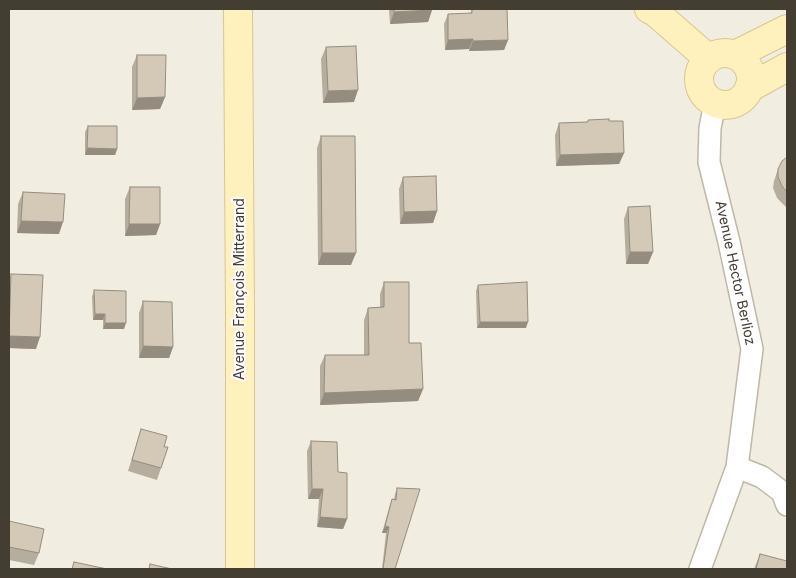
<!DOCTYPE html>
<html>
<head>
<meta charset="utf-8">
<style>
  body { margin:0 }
  #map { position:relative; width:796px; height:578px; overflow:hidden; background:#f2ede1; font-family:Inter,sans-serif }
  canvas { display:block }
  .frame { position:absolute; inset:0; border:10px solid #433d32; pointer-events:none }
</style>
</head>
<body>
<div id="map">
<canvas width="796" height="578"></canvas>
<div class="frame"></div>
</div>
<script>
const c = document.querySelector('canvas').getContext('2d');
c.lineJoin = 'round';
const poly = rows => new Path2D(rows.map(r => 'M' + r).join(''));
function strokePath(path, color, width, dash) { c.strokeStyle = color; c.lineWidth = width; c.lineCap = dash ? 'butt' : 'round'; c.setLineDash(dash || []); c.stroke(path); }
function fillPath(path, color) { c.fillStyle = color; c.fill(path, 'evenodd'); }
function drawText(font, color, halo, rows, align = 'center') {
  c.font = font + ' Inter,sans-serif'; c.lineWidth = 4; c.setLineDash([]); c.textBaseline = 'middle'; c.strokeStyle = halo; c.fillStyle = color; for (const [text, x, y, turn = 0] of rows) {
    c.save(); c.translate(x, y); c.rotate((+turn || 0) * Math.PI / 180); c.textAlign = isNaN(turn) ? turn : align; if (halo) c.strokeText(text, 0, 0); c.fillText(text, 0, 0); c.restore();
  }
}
const street = poly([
  [737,467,762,477,782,492,787,505],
  [700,569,737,467,752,349,729,242,709,162,710,128,715,103]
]);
const secondary = poly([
  [238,9,240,317,240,569],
  [649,9,655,12,709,59],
  '699 79a26 26 0 1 1 52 0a26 26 0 1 1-52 0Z',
  [735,55,787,29],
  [749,88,787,67]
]);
const wall = poly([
  [389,9,432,9,432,10,428,22,390,24],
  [472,9,508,40,504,50,469,51,469,49,445,50,444,24,448,14,470,14],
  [326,47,354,102,323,103,321,59],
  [137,55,165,97,160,109,132,110,132,67],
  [588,120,609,121,624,153,619,164,556,166,555,135,559,123,588,122],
  [88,126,117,149,115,155,85,155,85,132],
  [321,136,351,265,318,265,317,148],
  [787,157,787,208,777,198,773,188,774,181,778,169],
  [403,177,437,211,433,223,400,224,399,189],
  [130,187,160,224,156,235,125,236,125,199],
  [23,192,59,234,17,233,18,204],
  [628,207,653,252,648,264,626,264,624,219],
  [11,274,36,349,9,348,9,281],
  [384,282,409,343,423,389,418,401,320,405,320,366,325,355,364,355,364,320,368,308,380,307,380,294],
  [478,285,526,328,477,328,476,291],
  [94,290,124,329,103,329,103,320,93,320,92,297],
  [143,301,173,347,169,358,139,358,139,313],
  [141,429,164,447,161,468,157,480,128,471],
  [311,441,338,472,347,519,343,529,317,527,319,499,308,499,307,451],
  [397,488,395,569,382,569,386,533,382,533,390,505,392,499,394,500,395,494],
  [9,521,39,553,34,565,9,560],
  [760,554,787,569,754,569]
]);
const shadedWall = poly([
  [432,10,428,22,390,24,394,12],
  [473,39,469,49,445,50,448,40],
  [508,40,504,50,469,51,473,41],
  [358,90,354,102,323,103,328,91],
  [165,97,160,109,132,110,137,98],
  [87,148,117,149,115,155,85,155],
  [624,153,619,164,556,166,560,155],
  [437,211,433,223,400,224,404,212],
  [21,221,63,222,59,234,17,233],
  [129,224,160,224,156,235,125,236],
  [630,252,653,252,648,264,626,264],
  [322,253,356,253,351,265,318,265],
  [95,314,105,314,103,320,93,320],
  [480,322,528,322,526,328,477,328],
  [105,323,126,323,124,329,103,329],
  [9,336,40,337,36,349,9,348],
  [143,346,173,347,169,358,139,358],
  [423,389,418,401,320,405,324,393],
  [312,489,323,489,319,499,308,499],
  [320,517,347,519,343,529,317,527],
  [385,526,389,527,386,533,382,533]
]);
const building = poly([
  [394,9,432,9,432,10,394,12,394,9],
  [472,9,507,9,508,40,473,41,473,39,448,40,448,14,472,13,472,9],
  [356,46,358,90,328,91,326,47,356,46],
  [137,55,166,55,165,97,137,98,137,55],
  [609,119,609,121,623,121,624,153,560,155,559,123,588,122,588,120,609,119],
  [88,126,117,126,117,149,87,148,88,126],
  [321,136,355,136,356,253,322,253,321,136],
  [787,157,787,192,782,186,778,177,778,169,782,161,787,157],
  [436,176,437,211,404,212,403,177,436,176],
  [130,187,160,187,160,224,129,224,130,187],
  [23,192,65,194,63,222,21,221,23,192],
  [650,206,653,252,630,252,628,207,650,206],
  [11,274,43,275,40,337,9,336,11,274],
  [384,282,409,282,409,343,421,343,423,389,324,393,325,355,369,355,368,308,384,307,384,282],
  [527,282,528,322,480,322,478,285,527,282],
  [94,290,126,291,126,323,105,323,105,314,95,314,94,290],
  [143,301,172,302,173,347,143,346,143,301],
  [141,429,167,436,164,447,168,447,161,468,132,460,141,429],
  [311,441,337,442,338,472,347,473,347,519,320,517,323,489,312,489,311,441],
  [397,488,420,489,395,569,383,569,389,527,385,526,392,499,396,500,397,488],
  [9,521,44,529,39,553,9,547,9,521],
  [760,554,787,561,787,569,756,569,760,554],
  [74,562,107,569,72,569,74,562],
  [150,564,172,569,149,569,150,564]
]);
const streetNames = [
  ["Avenue Hector Berlioz",735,273,78],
  ["Avenue François Mitterrand",240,289,-90]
];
strokePath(street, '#c0b8a6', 24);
strokePath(secondary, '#d8c68f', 30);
strokePath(street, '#fff', 21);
strokePath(secondary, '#fff1be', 28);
fillPath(wall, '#b5ad9d');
fillPath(shadedWall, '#948d7f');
fillPath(building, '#d3c9b6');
strokePath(building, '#948d7f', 1);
drawText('14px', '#433d32', '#fff', streetNames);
</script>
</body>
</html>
